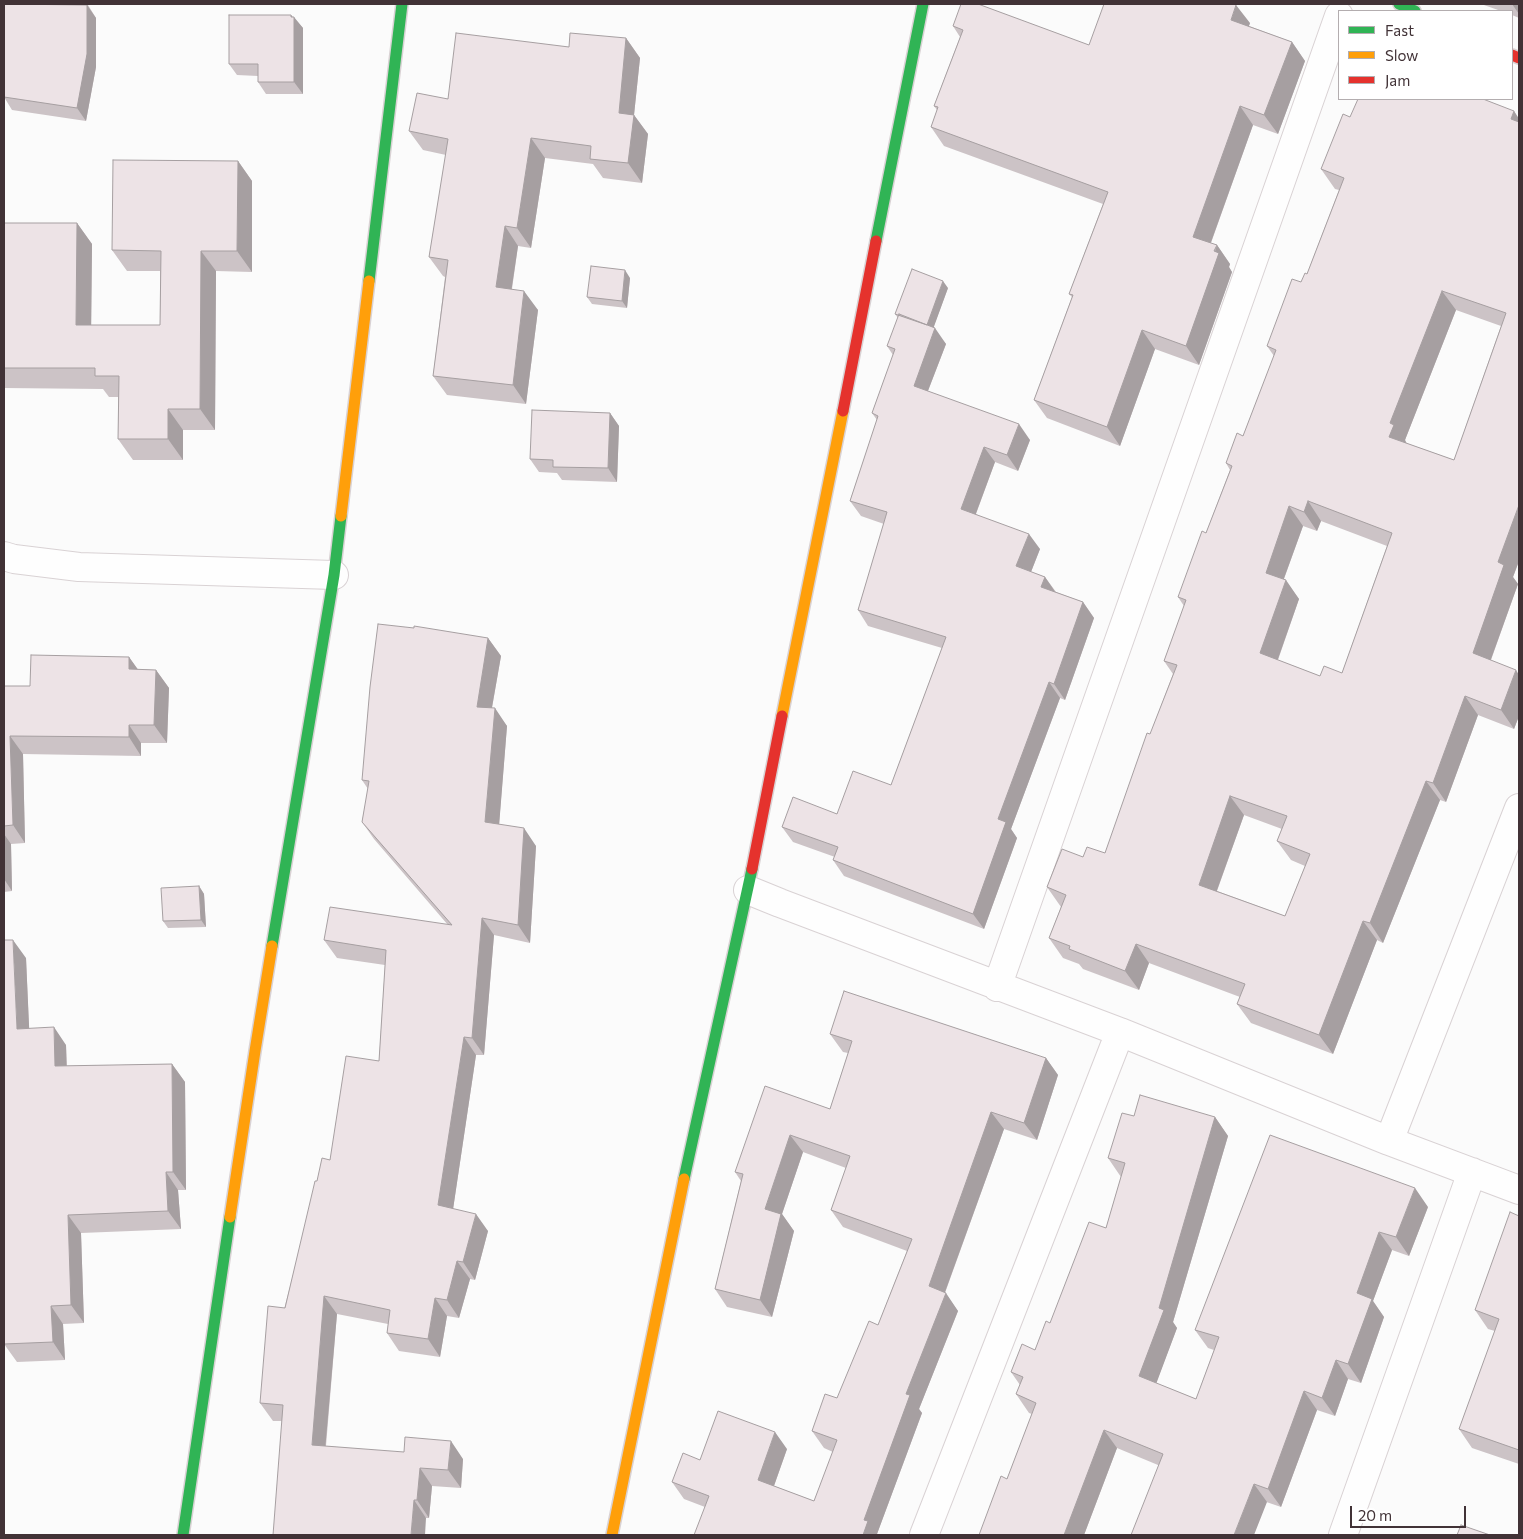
<!DOCTYPE html>
<html>
<head>
<meta charset="utf-8">
<style>
  body { margin:0 }
  #map { position:relative; width:1523px; height:1539px; overflow:hidden; background:#fbfbfb; font-family:Commissioner,sans-serif }
  canvas { display:block }
  .frame { position:absolute; inset:0; border:5px solid #413236; pointer-events:none }
  .legend { position:absolute; left:1338px; top:10px; width:175px; height:90px; box-sizing:border-box; background:#fff; border:1px solid #b3adaf; margin:0; padding:6px 9px; list-style:none; font-size:15px; color:#413236 }
  .legend li { display:flex; align-items:center; gap:10px; height:25px }
  .legend b { width:25px; border:1px solid #b3adaf }
  .scale { position:absolute; left:1350px; top:1506px; width:116px; height:22px; box-sizing:border-box; border:2px solid #413236; border-top:0; padding-left:6px; font-size:15px; line-height:18px; white-space:nowrap; color:#413236; -webkit-text-stroke:4px #fff; paint-order:stroke }
</style>
</head>
<body>
<div id="map">
<canvas width="1523" height="1539"></canvas>
<div class="frame"></div>
<ul class="legend">
<li><b style="height:6px;background:#30b455"></b>Fast</li>
<li><b style="height:6px;background:#ff9f0a"></b>Slow</li>
<li><b style="height:6px;background:#e5322d"></b>Jam</li>
</ul>
<div class="scale">20 m</div>
</div>
<script>
const c = document.querySelector('canvas').getContext('2d');
c.lineJoin = 'round';
const poly = rows => new Path2D(rows.map(r => 'M' + r).join(''));
function strokePath(path, color, width, dash) { c.strokeStyle = color; c.lineWidth = width; c.lineCap = dash ? 'butt' : 'round'; c.setLineDash(dash || []); c.stroke(path); }
function fillPath(path, color) { c.fillStyle = color; c.fill(path, 'evenodd'); }
const street = poly([
  [4,556,14,559,79,567,334,575],
  [748,890,780,903,1120,1032,1389,1141,1519,1190],
  [997,987,1339,16],
  [1389,1141,1519,808],
  [924,1535,1120,1032],
  [1343,1535,1472,1172]
]);
const fast = poly([
  [1399,4,1415,11],
  [876,241,923,4],
  [369,281,402,4],
  [272,946,334,575,341,516],
  [684,1179,752,869],
  [183,1535,230,1217]
]);
const slow = poly([
  [341,516,369,281],
  [782,716,843,411],
  [230,1217,255,1051,272,946],
  [612,1535,684,1179]
]);
const jam = poly([
  [1512,55,1519,58],
  [843,411,876,241],
  [752,869,782,716]
]);
const wall = poly([
  [4,4,74,5,73,4,146,4,146,5,88,5,96,18,96,67,86,121,12,110,4,97],
  [1481,4,1519,4,1519,18,1512,15,1512,11,1501,11],
  [291,15,303,28,303,94,266,94,258,82,258,76,237,75,229,64],
  [1250,23,1249,26,1292,42,1305,61,1278,134,1253,125,1211,243,1217,245,1230,264,1229,267,1232,272,1199,365,1155,349,1120,446,1047,418,1034,400,1072,297,1069,294,1103,204,944,146,931,127,937,110,934,106,960,37,953,26,1089,45],
  [626,38,640,58,634,115,648,134,642,183,603,178,593,164,545,158,531,248,518,246,512,289,538,310,526,404,447,395,433,376,445,277,443,276,429,257,446,155,423,150,409,131,448,99,569,47],
  [1514,111,1519,119,1519,561,1513,577,1518,584,1491,660,1519,675,1519,716,1514,729,1478,715,1446,802,1440,800,1383,943,1377,940,1333,1054,1251,1023,1237,1004,1240,997,1149,963,1139,990,1083,969,1079,964,1063,958,1049,938,1061,907,1047,887,1083,857,1105,853,1173,674,1164,661,1184,606,1178,597,1206,533,1230,470,1226,463,1243,436,1274,356,1267,346,1301,282,1307,274,1339,190,1335,189,1321,169,1350,117],
  [1456,310,1501,326,1454,460,1406,443,1405,440],
  [1321,521,1387,546,1342,673,1320,676,1278,660,1299,599,1284,579,1303,526,1317,531],
  [1244,815,1282,829,1277,841,1291,860,1305,866,1285,916,1217,891],
  [238,161,252,181,252,272,216,271,215,430,183,430,183,460,133,460,118,439,118,397,109,397,103,389,4,388,4,223,77,223,92,244,91,325,160,325,160,271,127,271,112,250],
  [630,278,627,308,592,304,587,297],
  [948,288,933,328,946,344,928,391,1030,440,1018,471,995,462,976,514,1040,549,1031,572,1045,577,1056,592,1083,602,1094,618,1065,700,1060,698,1011,829,1017,838,984,929,844,876,833,860,835,857,793,842,782,827,837,814,891,785,942,648,868,626,858,610,884,524,861,516,850,501,877,420,872,413,893,355,887,346,898,318,895,314],
  [610,413,619,426,617,482,562,480,557,473,539,472,530,459],
  [488,638,501,656,492,708,507,726,499,824,536,846,530,943,494,935,484,1055,476,1055,453,1209,488,1231,475,1280,470,1279,459,1318,447,1316,440,1357,399,1351,387,1333,388,1324,337,1314,326,1446,463,1459,461,1488,432,1486,429,1518,426,1518,281,1421,273,1421,260,1403,317,1181,330,1160,379,1061,385,965,337,958,324,940,448,925,374,839,362,822,368,789,362,780],
  [129,657,137,669,156,670,169,688,167,743,141,743,141,756,23,754,25,843,11,844,12,891,4,892,4,686,30,686],
  [199,886,204,894,206,927,168,928,163,921],
  [26,958,29,1028,66,1045,67,1066,172,1064,185,1082,186,1190,178,1190,181,1229,81,1233,84,1323,63,1324,65,1360,17,1362,4,1344],
  [830,1034,1046,1058,1058,1075,1037,1140,1004,1129,945,1293,958,1311,919,1409,922,1413,877,1534,705,1507,684,1499,672,1482,700,1460,787,1449,774,1486,814,1501,833,1452,824,1448,812,1431,837,1398,878,1325,907,1251,843,1227,831,1210,846,1168,803,1152,782,1214,794,1231,772,1317,727,1307,715,1289,741,1181,735,1172,830,1109,848,1053,843,1052],
  [1134,1116,1215,1117,1228,1136,1173,1322,1177,1328,1156,1383,1196,1399,1214,1350,1208,1348,1195,1330,1428,1207,1409,1256,1392,1250,1373,1301,1384,1317,1361,1383,1348,1379,1335,1416,1317,1410,1281,1507,1158,1465,1117,1448,1084,1535,979,1535,1007,1479,1032,1414,1029,1413,1016,1394,1020,1385,1011,1372,1035,1350,1106,1228,1121,1177,1108,1158],
  [1519,1216,1519,1464,1472,1448,1459,1429,1495,1331,1488,1329,1475,1310]
]);
const shadedWall = poly([
  [1512,4,1519,4,1519,14],
  [87,5,96,18,96,67,86,121,77,108],
  [1236,5,1250,23,1244,38,1231,20],
  [291,15,294,19,294,17,303,28,303,94,294,82],
  [626,38,640,58,634,115,648,134,642,183,628,163,619,113],
  [1292,42,1305,61,1278,134,1264,115],
  [1240,106,1253,125,1206,256,1193,237],
  [1514,111,1519,119,1519,130,1511,119],
  [531,138,545,158,531,248,517,228],
  [238,161,252,181,252,272,237,251],
  [77,223,92,244,91,345,76,325],
  [505,226,518,246,509,306,496,287],
  [1217,245,1230,264,1229,267,1232,272,1199,365,1186,346],
  [201,251,216,271,215,430,200,409],
  [625,270,630,278,627,308,622,301],
  [943,281,948,288,932,332,927,325],
  [524,291,538,310,526,404,513,385],
  [1442,291,1456,310,1405,440,1407,444,1389,437,1390,423],
  [935,328,946,344,924,401,914,386],
  [1142,330,1155,349,1120,446,1107,427],
  [168,409,183,430,183,460,168,439],
  [610,413,619,426,617,482,608,468],
  [1019,424,1030,440,1018,471,1007,455],
  [984,447,995,462,972,524,961,509],
  [1308,501,1321,521,1317,531,1304,512],
  [1519,505,1519,561,1513,577,1518,584,1486,673,1473,653,1498,562],
  [1289,506,1303,526,1279,592,1266,573],
  [1029,534,1040,549,1027,582,1016,566],
  [1045,577,1056,593,1041,587],
  [1286,580,1299,599,1273,673,1260,653],
  [1083,602,1094,618,1065,700,1054,684],
  [488,638,501,656,489,724,477,707],
  [129,657,142,675,129,669],
  [156,670,169,688,167,743,154,725],
  [1516,670,1519,675,1519,716,1514,729,1501,710],
  [1049,682,1060,698,1011,829,1017,838,984,929,973,914,998,819],
  [1465,696,1478,715,1446,802,1433,783],
  [495,708,507,726,498,839,485,822],
  [129,725,141,743,141,756,129,737],
  [10,736,23,754,25,843,13,825],
  [1426,781,1440,800,1383,943,1370,923],
  [1230,796,1244,815,1212,904,1199,885],
  [524,828,536,846,530,943,518,925],
  [4,834,11,844,12,891,4,879],
  [199,886,204,894,206,927,201,920],
  [482,918,494,935,484,1055,472,1038],
  [1363,921,1377,940,1333,1054,1319,1035],
  [13,940,26,958,30,1047,17,1029],
  [1136,944,1149,963,1139,990,1125,971],
  [54,1027,66,1045,67,1084,55,1066],
  [464,1037,476,1055,451,1223,438,1205],
  [1046,1058,1058,1075,1037,1140,1024,1123],
  [172,1064,185,1082,186,1190,173,1172],
  [991,1112,1004,1129,941,1303,929,1286],
  [1215,1117,1228,1136,1173,1322,1177,1328,1152,1395,1139,1376],
  [790,1135,803,1152,782,1214,794,1231,772,1317,760,1300,765,1209],
  [166,1172,178,1190,181,1229,168,1211],
  [1415,1188,1428,1207,1409,1256,1396,1237],
  [476,1214,488,1231,475,1280,463,1262],
  [68,1215,81,1233,84,1323,71,1305],
  [1379,1232,1392,1250,1373,1301,1384,1317,1361,1383,1348,1364,1357,1293],
  [457,1261,470,1279,459,1318,447,1300],
  [946,1293,958,1311,919,1409,922,1413,877,1534,878,1535,863,1535,864,1520,906,1394],
  [324,1296,337,1314,324,1462,312,1445],
  [435,1298,447,1316,440,1357,428,1339],
  [51,1306,63,1324,65,1360,53,1342],
  [1336,1360,1348,1379,1335,1416,1322,1398],
  [1304,1391,1317,1410,1281,1507,1268,1489],
  [1104,1430,1117,1448,1084,1535,1064,1535],
  [775,1432,787,1449,770,1497,758,1480],
  [451,1441,463,1459,461,1488,448,1470],
  [420,1468,432,1486,429,1518,417,1500],
  [1254,1484,1267,1502,1254,1535,1234,1535],
  [414,1500,426,1518,425,1535,411,1535]
]);
const building = poly([
  [4,4,87,5,87,54,77,108,4,97,4,4],
  [961,4,978,4,1089,45,1104,4,1234,4,1236,5,1231,20,1292,42,1264,115,1240,106,1193,237,1217,245,1214,251,1219,253,1186,346,1142,330,1107,427,1034,400,1073,295,1069,294,1108,192,931,127,938,107,934,106,963,30,953,26,961,4],
  [229,15,291,15,291,17,294,17,294,82,258,82,258,64,229,64,229,15],
  [456,33,569,47,570,33,626,38,619,113,634,115,628,163,590,159,591,146,531,138,517,228,505,226,496,287,524,291,513,385,433,376,448,260,429,257,448,139,409,131,417,93,448,99,456,33],
  [1358,99,1483,99,1514,111,1511,119,1519,122,1519,505,1498,562,1504,565,1473,653,1516,670,1501,710,1465,696,1433,783,1426,781,1370,923,1363,921,1319,1035,1237,1004,1245,984,1136,944,1125,971,1069,949,1070,946,1049,938,1066,895,1047,887,1062,849,1083,857,1087,847,1105,853,1147,733,1150,734,1177,665,1164,661,1186,600,1178,597,1202,531,1206,533,1232,466,1226,463,1237,433,1243,436,1276,350,1267,346,1292,279,1301,282,1305,273,1307,274,1344,178,1321,169,1343,114,1350,117,1358,99],
  [1442,291,1506,313,1454,460,1389,437,1394,425,1390,423,1442,291],
  [1308,501,1392,533,1342,673,1324,666,1320,676,1260,653,1286,580,1266,573,1289,506,1304,512,1308,501],
  [1230,796,1287,816,1277,841,1310,854,1285,916,1199,885,1230,796],
  [113,160,238,161,237,251,201,251,200,409,168,409,168,439,118,439,119,376,95,376,95,368,4,368,4,223,77,223,76,325,160,325,161,251,112,250,113,160],
  [591,266,625,270,622,301,587,297,591,266],
  [912,269,943,281,927,325,895,314,912,269],
  [899,314,935,328,914,386,1019,424,1007,455,984,447,961,509,1029,534,1016,566,1045,577,1041,587,1083,602,1054,684,1049,682,998,819,1006,822,973,914,833,860,838,847,782,827,793,797,837,814,853,771,891,785,946,637,858,610,887,512,850,501,878,416,872,413,895,349,887,346,899,314],
  [532,410,610,413,608,468,553,467,553,460,530,459,532,410],
  [378,624,414,628,414,626,488,638,477,707,495,708,485,822,524,828,518,925,482,918,472,1038,464,1037,438,1205,476,1214,463,1262,457,1261,447,1300,435,1298,428,1339,387,1333,390,1310,324,1296,312,1445,404,1452,405,1437,451,1441,448,1470,420,1468,417,1500,414,1500,411,1535,273,1535,283,1405,260,1403,268,1306,285,1308,315,1181,317,1181,322,1158,330,1160,346,1056,379,1061,386,950,324,940,330,907,452,925,362,822,369,781,362,780,370,687,378,624],
  [31,655,129,657,129,669,156,670,154,725,129,725,129,737,10,736,13,825,4,826,4,686,30,686,31,655],
  [199,886,201,920,163,921,161,888,199,886],
  [4,940,13,940,17,1029,54,1027,55,1066,172,1064,173,1172,166,1172,168,1211,68,1215,71,1305,51,1306,53,1342,4,1344,4,940],
  [844,991,1046,1058,1024,1123,991,1112,929,1286,946,1293,906,1394,910,1395,864,1520,868,1521,863,1535,694,1535,709,1496,672,1482,683,1453,700,1460,718,1411,775,1432,758,1480,814,1501,837,1440,812,1431,825,1394,837,1398,869,1321,878,1325,912,1239,831,1210,850,1156,790,1135,765,1209,781,1214,760,1300,715,1289,743,1174,735,1172,765,1086,830,1109,852,1041,830,1034,844,991],
  [1140,1095,1215,1117,1159,1308,1164,1310,1139,1376,1196,1399,1219,1337,1195,1330,1270,1135,1415,1188,1396,1237,1379,1232,1357,1293,1372,1299,1348,1364,1336,1360,1322,1398,1304,1391,1268,1489,1254,1484,1234,1535,1131,1535,1163,1454,1104,1430,1064,1535,979,1535,1001,1476,1007,1479,1036,1403,1016,1394,1023,1377,1011,1372,1022,1344,1035,1350,1046,1321,1050,1323,1089,1222,1106,1228,1125,1163,1108,1158,1122,1113,1134,1116,1140,1095],
  [1510,1212,1519,1216,1519,1450,1459,1429,1499,1319,1475,1310,1510,1212],
  [1461,1525,1490,1535,1457,1535,1461,1525]
]);
strokePath(street, '#d9d2d4', 30);
strokePath(fast, '#d9d2d4', 14);
strokePath(slow, '#d9d2d4', 14);
strokePath(jam, '#d9d2d4', 14);
strokePath(street, '#fefefe', 28);
strokePath(fast, '#30b455', 11);
strokePath(slow, '#ff9f0a', 11);
strokePath(jam, '#e5322d', 11);
fillPath(wall, '#ccc3c6');
fillPath(shadedWall, '#a69fa1');
fillPath(building, '#ede3e6');
strokePath(building, '#a69fa1', 1);
</script>
</body>
</html>
